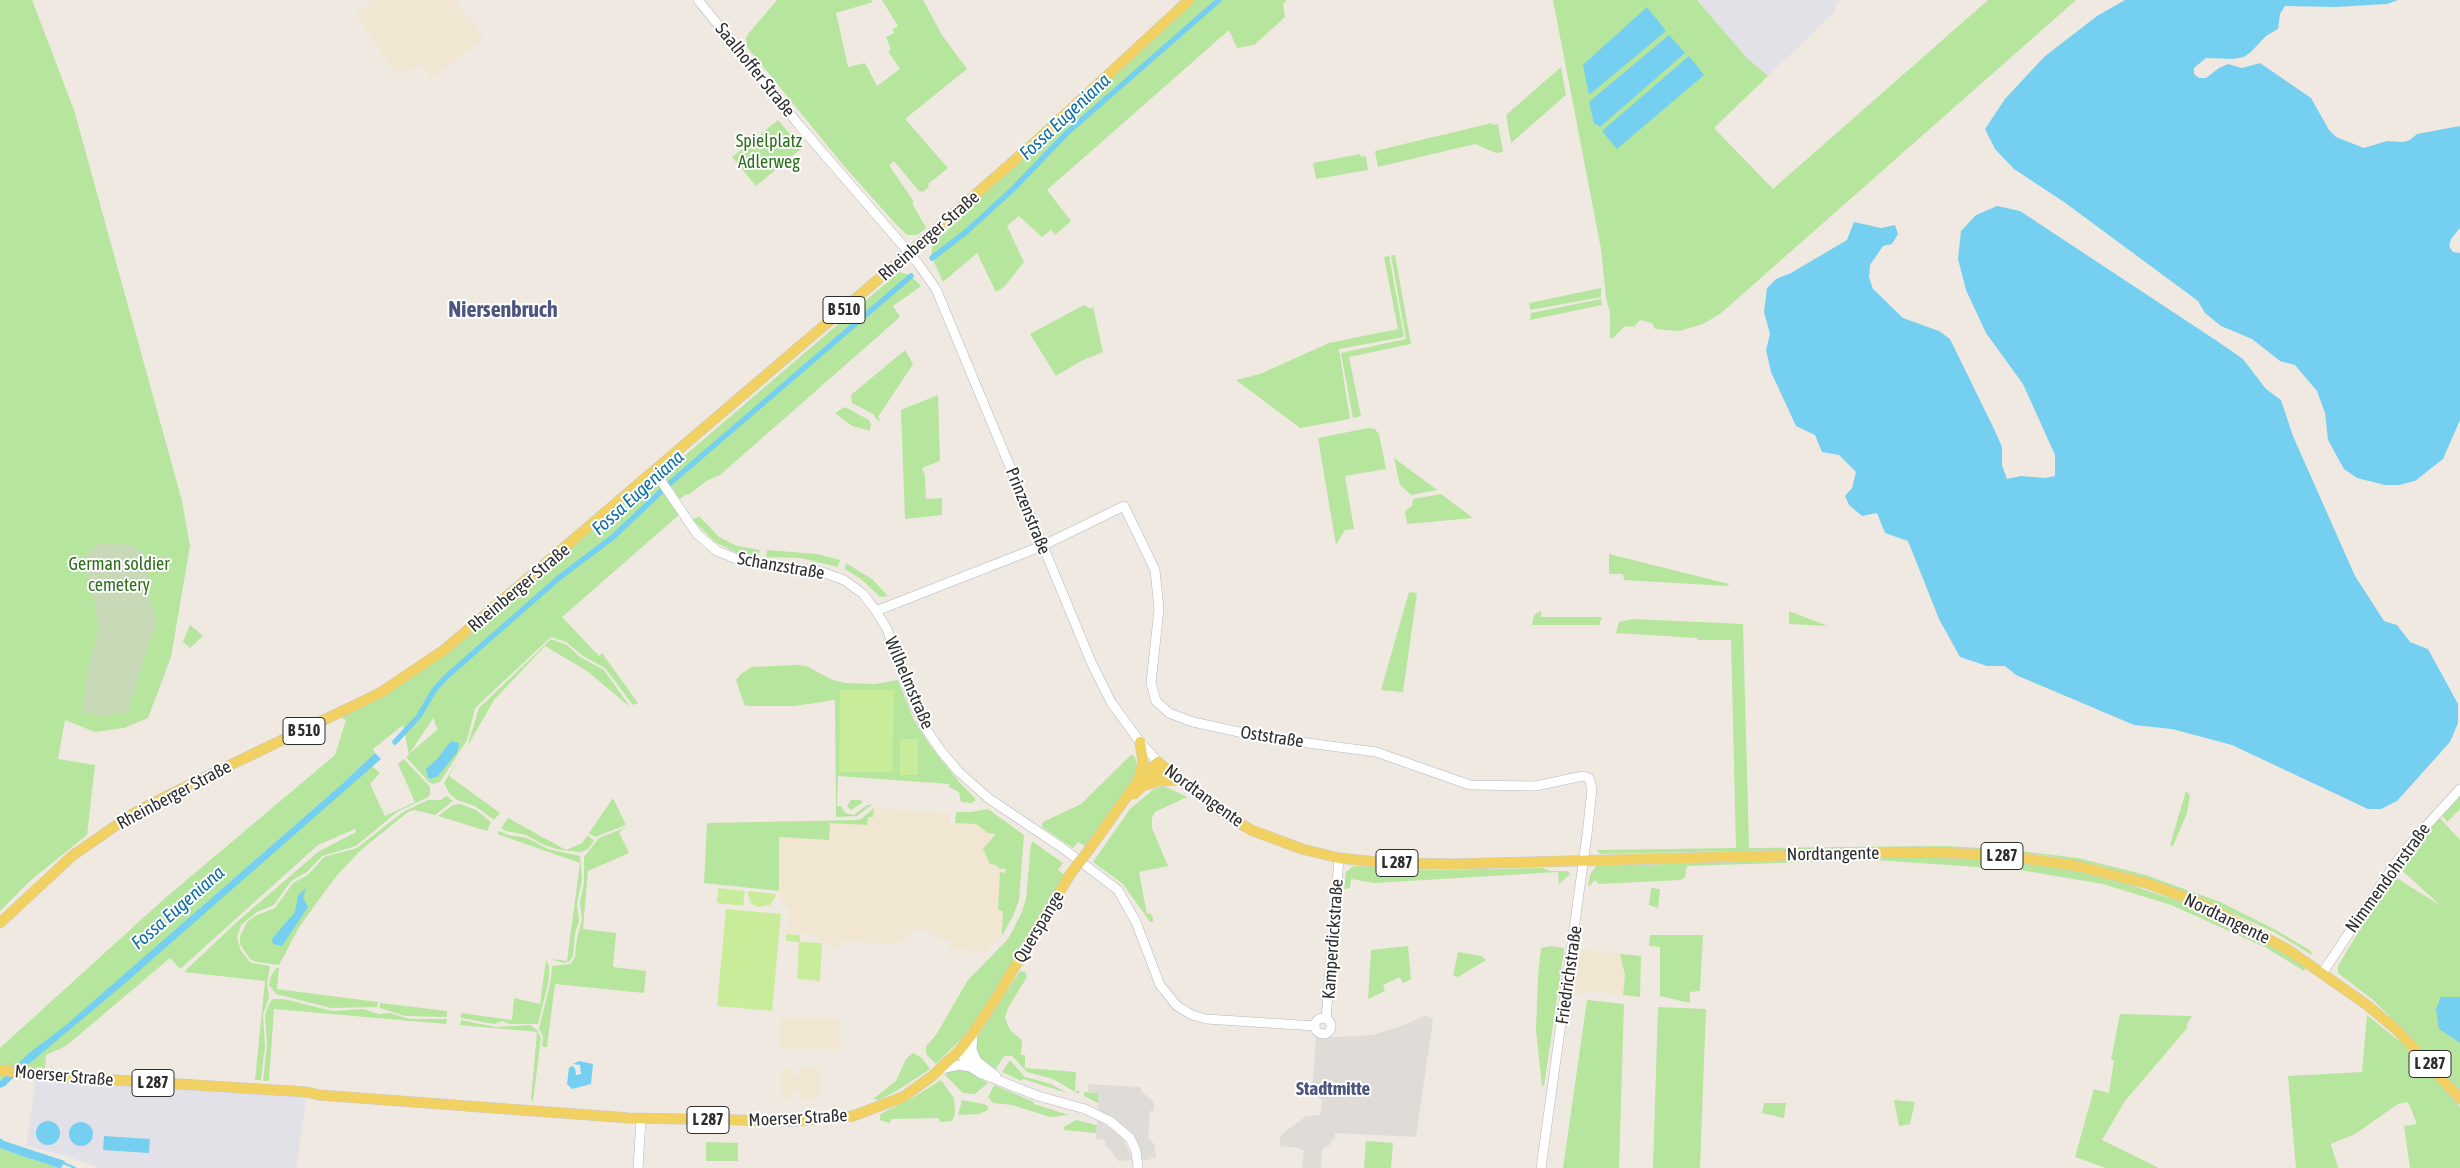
<!DOCTYPE html>
<html>
<head>
<meta charset="utf-8">
<style>
  body { margin:0 }
  canvas { display:block; background:#efe9e1 }
</style>
</head>
<body>
<canvas width="2460" height="1168"></canvas>
<script>
const c = document.querySelector('canvas').getContext('2d');
c.lineJoin = 'round';
function fillPath(path, color) { c.fillStyle = color; c.fill(path, 'evenodd'); }
const poly = rows => new Path2D(rows.map(r => 'M' + r).join(''));
function strokePath(path, color, width, dash) { c.strokeStyle = color; c.lineWidth = width; c.lineCap = dash ? 'butt' : 'round'; c.setLineDash(dash || []); c.stroke(path); }
function drawText(font, color, halo, rows, align = 'center') {
  c.font = font + ' "Asap Condensed",sans-serif'; c.lineWidth = 4; c.setLineDash([]); c.textBaseline = 'middle'; c.strokeStyle = halo; c.fillStyle = color; for (const [text, x, y, turn = 0] of rows) {
    c.save(); c.translate(x, y); c.rotate((+turn || 0) * Math.PI / 180); c.textAlign = isNaN(turn) ? turn : align; if (halo) c.strokeText(text, 0, 0); c.fillText(text, 0, 0); c.restore();
  }
}
const industrial = poly([
  [1697,0,1841,0,1836,4,1835,12,1768,76,1759,71],
  [36,1075,307,1095,296,1168,100,1168,63,1155,24,1145,27,1143]
]);
const education = poly([
  [372,0,455,0,484,38,431,79,422,66,417,66,404,75,399,69,394,72,356,14],
  [874,808,950,813,950,823,976,824,988,833,1008,834,1005,873,1001,872,998,910,1003,911,1002,936,986,952,949,949,949,940,939,939,924,929,917,929,903,938,899,943,842,942,837,950,813,935,787,933,791,911,780,899,779,837,829,840,830,823,867,825,868,816,873,816],
  [1581,949,1620,954,1625,975,1623,995,1586,990,1585,994,1574,993],
  [779,1018,840,1018,840,1049,779,1049],
  [782,1068,791,1068,791,1077,798,1077,799,1068,820,1068,820,1099,799,1099,799,1090,791,1090,791,1099,782,1099]
]);
const green = poly([
  [0,0,32,0,74,110,182,501,190,546,171,657,148,718,124,728,95,732,65,720,58,759,95,765,87,835,31,880,0,911],
  [777,0,871,0,873,2,836,13,848,67,865,63,877,86,900,69,888,51,891,50,886,37,894,33,893,29,898,26,882,0,923,0,942,35,967,69,905,119,948,168,928,184,929,187,923,192,919,191,894,161,889,165,914,202,912,203,926,228,917,235,907,235,894,222,844,166,747,47,746,38,749,33],
  [1194,0,1287,0,1283,4,1285,17,1254,45,1237,48,1229,30,1047,190,1071,221,1055,235,1051,230,1042,237,1019,216,1007,226,1024,262,1004,287,996,292,977,253,943,282,931,255,933,243,957,222,970,207,1067,116],
  [1553,0,1697,0,1747,58,1768,76,1714,128,1773,189,1988,0,2076,0,1720,314,1703,324,1679,331,1655,329,1652,323,1640,320,1634,327,1625,326,1613,338,1610,338,1610,313,1606,297,1601,249],
  [1561,67,1566,95,1511,143,1506,115],
  [778,120,802,148,756,186,732,157],
  [1492,123,1493,125,1498,124,1503,152,1496,153,1475,144,1378,167,1375,151],
  [1360,154,1361,157,1366,156,1368,170,1316,179,1313,163],
  [1391,255,1395,255,1411,344,1349,357,1361,416,1353,418,1341,353,1406,339],
  [1389,256,1404,337,1339,349,1350,419,1300,428,1236,380,1260,374,1329,343,1398,329,1384,257],
  [899,272,910,275,921,286,893,306,900,317,720,475,708,480,688,495,686,494,680,499,666,479,669,469],
  [1601,288,1601,297,1530,310,1529,303],
  [1601,299,1602,305,1530,320,1531,313],
  [1084,305,1090,309,1093,307,1103,352,1081,361,1056,376,1030,334],
  [905,350,913,364,878,417,880,420,878,421,873,414,852,403,851,395],
  [938,395,940,461,922,468,925,476,926,499,942,498,942,515,905,519,901,410],
  [845,407,869,420,871,424,870,431,852,426,835,413],
  [1368,428,1375,429,1379,434,1386,469,1345,476,1354,529,1345,530,1336,545,1318,438],
  [1394,458,1437,490,1411,495,1400,485],
  [655,472,680,514,562,617,599,656,602,653,638,703,633,705,605,668,583,656,566,642,551,637,475,708,467,740,440,782,433,784,429,782,406,757,409,755,403,725,373,749,375,753,342,784,199,909,201,915,372,766,380,773,370,784,385,816,415,802,398,764,404,759,430,787,430,795,428,797,397,812,356,846,322,856,307,872,291,881,274,905,257,912,241,925,237,938,241,951,251,963,270,966,267,984,269,997,263,1015,265,1046,261,1080,255,1080,265,981,184,972,239,920,318,852,356,832,355,829,318,845,180,969,170,958,66,1046,46,1055,45,1068,37,1067,36,1075,11,1071,0,1081,0,1048,164,899,335,755,346,720,337,715,425,664],
  [434,717,435,724,438,729,409,754],
  [1441,494,1473,518,1407,524,1405,511,1412,506,1413,499],
  [699,516,719,537,737,546,760,550,758,556,735,552,715,542,693,520],
  [767,550,817,554,840,560,838,567,800,558,766,557],
  [1609,554,1729,584,1728,586,1624,580,1623,574,1609,574],
  [846,563,872,579,888,596,880,597,861,579,845,569],
  [1409,592,1417,593,1403,692,1381,690],
  [1541,611,1541,617,1602,617,1599,625,1532,625,1534,615],
  [1789,611,1828,626,1789,624],
  [1633,619,1743,624,1749,848,1944,846,2003,849,2078,858,2146,875,2220,902,2274,929,2311,951,2312,955,2274,932,2182,891,2101,866,2050,856,2010,851,1919,847,1600,854,1597,850,1736,848,1731,640,1698,640,1697,638,1616,633,1619,622],
  [190,625,203,636,190,648,183,642],
  [551,639,567,645,580,657,604,670,630,707,587,671,545,646,494,700,467,747,479,708],
  [797,665,806,666,833,680,846,683,875,684,898,680,913,718,929,744,960,783,975,798,975,801,971,803,961,802,959,792,949,787,949,784,838,776,837,806,841,806,845,813,854,815,867,805,873,804,857,816,836,817,835,700,794,706,745,706,736,680,741,674,752,667],
  [464,749,449,776,500,813,494,820,475,806,457,800,449,793,444,783],
  [1131,755,1134,756,1137,764,1141,764,1133,783,1085,846,1078,842,1073,848,1042,827,1043,822,1081,804],
  [1164,786,1187,797,1155,812,1152,818,1152,828,1168,866,1139,872,1147,914,1150,913,1153,918,1153,922,1150,922,1123,884,1093,862,1130,809,1154,789],
  [2186,791,2190,795,2187,813,2173,846,2170,845],
  [446,796,453,801,435,815,414,810,408,812,362,849,338,874,317,902,298,929,279,965,257,962,251,960,245,952,240,944,240,936,247,922,255,916,275,908,293,883,309,874,324,857,357,848,403,812,428,800,441,800],
  [2460,796,2460,809,2447,822,2442,815],
  [613,798,626,825,595,837,589,833],
  [851,800,861,800,863,802,851,810,847,806],
  [460,804,476,810,491,822,487,831,438,816,453,805],
  [874,808,873,817,868,817,867,825,830,823,829,840,779,837,779,891,704,883,707,823,856,820,861,819],
  [988,809,1024,835,1019,900,1013,916,1002,936,1003,911,998,910,1000,872,1005,873,1006,868,1000,869,996,865,990,864,983,849,996,834,988,833,976,824,955,823,956,812,971,812],
  [2436,814,2460,840,2460,997,2441,997,2460,1043,2460,1091,2411,1037,2373,1000,2338,973,2338,966,2392,875,2441,906,2395,864],
  [508,818,566,850,582,843,588,835,594,841,588,849,581,852,560,850,544,845,526,835,506,831,501,828],
  [627,827,619,832,629,853,588,871,583,929,616,933,613,967,646,971,644,993,555,984,547,1047,542,1047,543,1036,539,1029,551,980,552,966,571,964,575,957,577,938,582,920,580,903,584,883,584,857,599,838],
  [499,831,508,835,527,838,548,849,580,856,582,879,577,904,579,921,575,933,573,956,570,961,564,963,549,959,567,961,580,863,497,834],
  [1033,842,1063,863,1058,870,1065,875,984,1009,962,1038,936,1064,926,1054,926,1046,936,1035,968,980,1008,939,1021,914,1026,899,1031,844],
  [1928,857,2015,861,2063,868,2113,879,2202,909,2269,943,2306,967,2304,971,2265,947,2171,905,2103,884,2020,870,1876,860,1715,865,1687,866,1685,877,1681,880,1599,884,1595,880,1588,887,1590,875,1596,866],
  [1353,866,1433,870,1543,868,1550,871,1567,871,1570,874,1559,884,1558,872,1374,883,1351,879,1350,888,1344,889,1346,872],
  [1651,888,1660,889,1658,908,1649,905],
  [1650,935,1703,935,1700,991,1690,992,1690,1003,1660,996,1660,947,1649,946],
  [1408,946,1411,979,1403,983,1400,977,1383,985,1385,991,1368,999,1371,950],
  [1550,946,1564,948,1564,951,1544,1086,1542,1086,1536,1031,1538,976,1541,948],
  [1458,952,1481,956,1486,960,1458,977,1453,975],
  [1620,954,1641,956,1640,997,1623,995,1625,975],
  [546,960,549,965,549,979,538,1024,509,1024,502,1021,494,1024,461,1018,461,1013,512,1020,514,998,540,1004],
  [276,968,279,968,277,989,378,1002,377,1007,331,1008,276,994,269,985,271,976],
  [1020,971,1025,972,1027,977,1008,1008,1005,1018,1010,1030,1022,1040,1021,1055,1025,1055,1025,1068,1076,1072,1075,1091,1079,1091,1079,1094,1053,1079,1027,1072,1012,1056,1004,1056,996,1069,980,1059,974,1049,978,1036],
  [273,999,284,999,332,1011,363,1009,379,1014,390,1013,409,1019,447,1019,446,1024,274,1009,269,1081,263,1081,267,1045,265,1016,269,1004],
  [1587,1000,1624,1004,1619,1168,1563,1168],
  [380,1003,447,1011,447,1017,405,1016,380,1008],
  [1658,1007,1706,1009,1700,1168,1653,1168],
  [2120,1014,2192,1016,2186,1026,2188,1027,2125,1101,2102,1140,2159,1168,2106,1168,2075,1157,2094,1089,2109,1093,2114,1060,2111,1060],
  [2367,1015,2404,1045,2460,1107,2460,1168,2410,1168,2404,1126,2417,1124,2408,1102,2398,1104,2355,1134,2331,1144,2338,1168,2296,1168,2288,1076,2362,1072],
  [461,1020,496,1027,530,1025,537,1030,541,1038,533,1101,531,1100,537,1032,460,1025],
  [913,1053,922,1058,930,1069,898,1090,879,1100,873,1099,896,1081,906,1059],
  [1010,1060,1025,1077,1051,1084,1067,1093,1023,1079,1022,1081,1002,1072],
  [954,1068,966,1070,988,1083,975,1094,963,1093,945,1075],
  [941,1080,954,1098,955,1114,952,1121,940,1122,939,1118,891,1119,890,1123,880,1120,880,1114,909,1100],
  [994,1085,1034,1102,1034,1104,1069,1115,1050,1117,1012,1105,993,1103,988,1097],
  [1084,1092,1099,1093,1098,1103,1084,1096],
  [962,1100,984,1104,988,1107,988,1110,979,1114,958,1115],
  [1894,1100,1915,1102,1910,1124,1899,1126],
  [1764,1103,1786,1103,1784,1118,1762,1113],
  [1076,1120,1097,1125,1096,1133,1064,1130,1064,1127],
  [1366,1141,1393,1143,1391,1168,1364,1168],
  [706,1142,738,1143,738,1161,706,1161],
  [0,1148,22,1156,59,1168,0,1168]
]);
const cemetery = poly([
  [100,543,130,545,142,551,148,569,149,597,157,622,145,656,128,712,106,716,82,712,89,664,99,628,92,588,84,568,87,553]
]);
const pitch = poly([
  [840,690,894,690,893,772,839,772],
  [900,739,918,739,918,775,900,775],
  [718,888,745,891,743,906,717,903],
  [747,891,776,894,776,896,770,905,758,907,751,903],
  [726,909,781,914,772,1011,717,1006],
  [786,934,800,935,800,942,822,943,820,981,797,979,799,942,786,941]
]);
const plaza = poly([
  [1426,1015,1433,1020,1416,1137,1335,1133,1335,1139,1332,1139,1330,1145,1322,1149,1321,1168,1302,1168,1304,1151,1298,1148,1279,1146,1281,1135,1306,1116,1320,1115,1322,1101,1312,1091,1316,1038,1372,1035,1401,1026],
  [1088,1084,1141,1087,1141,1091,1154,1102,1154,1111,1150,1111,1148,1137,1155,1145,1156,1157,1148,1160,1140,1160,1129,1130,1111,1116,1097,1112,1099,1093,1088,1092],
  [1097,1120,1111,1128,1123,1139,1133,1160,1118,1161,1109,1148,1105,1146,1105,1140,1096,1139]
]);
const water = poly([
  [2125,0,2398,0,2387,4,2335,7,2285,6,2280,14,2278,29,2266,36,2251,52,2244,57,2233,59,2206,58,2194,68,2194,74,2199,78,2206,78,2219,68,2228,64,2242,68,2260,63,2311,98,2329,130,2336,137,2364,148,2387,141,2403,142,2410,140,2417,134,2460,126,2460,228,2451,239,2449,246,2453,252,2460,253,2460,420,2443,459,2415,481,2399,485,2385,485,2357,478,2344,469,2328,440,2325,413,2317,391,2295,365,2280,361,2252,339,2221,326,2205,313,2198,301,2064,202,2014,169,1995,149,1985,129,2005,99,2044,57,2097,16],
  [1647,7,1666,31,1589,95,1583,65],
  [1669,35,1685,53,1600,127,1594,123,1589,102],
  [1689,56,1704,75,1617,149,1602,131],
  [1997,206,2020,211,2217,341,2243,359,2266,389,2281,400,2293,436,2355,576,2384,621,2397,625,2410,642,2428,649,2458,704,2458,723,2450,742,2397,801,2381,809,2368,809,2232,745,2172,729,2134,725,2016,675,2005,666,1987,666,1960,657,1939,619,1908,541,1885,533,1877,513,1862,516,1849,505,1845,496,1852,488,1856,472,1839,455,1822,452,1815,435,1796,426,1771,372,1766,350,1770,334,1764,312,1767,288,1776,279,1791,273,1847,240,1854,222,1881,228,1895,225,1898,234,1892,244,1883,246,1870,265,1869,277,1873,289,1903,318,1939,331,1950,339,1995,431,2002,447,2002,465,2007,479,2021,476,2045,478,2055,476,2055,455,2023,384,1986,333,1966,290,1958,259,1961,231,1976,215],
  [451,741,459,743,458,751,438,776,431,779,428,777,426,769,438,758],
  [375,753,381,759,123,985,18,1073,5,1086,0,1088,0,1081,28,1054,65,1026,342,784],
  [306,888,303,898,308,907,282,946,273,944,272,939,295,912,298,896],
  [2441,997,2460,997,2460,1043,2439,1029,2436,1009],
  [579,1061,593,1064,591,1084,572,1089,567,1084,569,1068,572,1066,575,1068,576,1075,581,1074,580,1065,573,1064],
  '36 1133a12 12 0 1 1 24 0a12 12 0 1 1-24 0Z',
  '69 1134a12 12 0 1 1 24 0a12 12 0 1 1-24 0Z',
  [104,1136,150,1139,149,1153,103,1150],
  [0,1138,4,1141,65,1161,61,1168,59,1168,22,1156,0,1148]
]);
const stream = poly([
  [61,1162,75,1168]
]);
const canal = poly([
  [932,258,966,232,1013,189,1068,132,1219,0],
  [395,742,419,716,435,689,446,677,560,577,613,537,669,484,911,276]
]);
const secondary = poly([
  [698,0,799,125,917,262,936,289,1092,664,1111,702,1140,742,1158,762],
  [655,472,697,534,717,551,737,559,822,572,844,580,863,594,876,611,887,629,914,704,926,729,941,751,958,771,988,798,1061,847,1118,890,1136,922,1160,985,1177,1006,1192,1015,1206,1019,1315,1026],
  [876,611,1042,546,1124,506,1155,570,1159,609,1151,683,1156,701,1169,713,1193,722,1262,737,1376,752,1470,785,1535,786,1583,776,1589,778,1592,789,1587,835,1541,1168],
  [2323,972,2395,864,2416,837,2460,789],
  '1315 1026a8 8 0 1 1 16 0a8 8 0 1 1-16 0Z',
  [1326,1019,1339,858],
  [973,1033,972,1050,976,1059],
  [959,1051,970,1067,980,1073,1038,1096,1085,1109,1110,1121,1130,1138,1136,1151,1138,1168],
  [959,1051,968,1054,996,1076],
  [941,1069,959,1065,970,1067],
  [638,1168,641,1119]
]);
const primary = poly([
  [1139,778,1143,762,1140,742],
  [1146,785,1159,781,1178,780],
  [1134,794,1163,767],
  [1088,851,1138,781,1158,762,1220,811,1251,830,1302,849,1339,858,1386,863,1454,864,1917,852,2001,855,2077,866,2149,884,2200,903,2287,949,2367,1005,2398,1031,2460,1099],
  [0,923,72,856,134,813,197,781,380,693,444,650,909,253,1033,144,1189,0],
  [0,1070,36,1075,307,1092,319,1095,629,1118,792,1121,853,1116,903,1097,931,1077,959,1051,973,1033,998,995,1071,873]
]);
const primaryBridge = poly([
  [1071,873,1088,851]
]);
const shields = [
  [844,310,42],
  [304,731,42],
  [2002,856,42],
  [1397,863,42],
  [2430,1064,42],
  [153,1083,42],
  [708,1120,42]
];
const shieldNames = [
  ["B 510",844,310],
  ["B 510",304,731],
  ["L 287",2002,856],
  ["L 287",1397,863],
  ["L 287",2430,1064],
  ["L 287",153,1083],
  ["L 287",708,1120]
];
const streetNames = [
  ["Saalhoffer Straße",755,70,51],
  ["Rheinberger Straße",929,236,-41],
  ["Prinzenstraße",1028,511,68],
  ["Schanzstraße",781,566,10],
  ["Rheinberger Straße",519,588,-40],
  ["Wilhelmstraße",909,683,67],
  ["Oststraße",1272,737,9],
  ["Rheinberger Straße",174,795,-28],
  ["Nordtangente",1204,796,36],
  ["Nordtangente",1833,854,-1],
  ["Nimmendohrstraße",2388,878,-54],
  ["Nordtangente",2227,919,26],
  ["Querspange",1039,927,-59],
  ["Kamperdickstraße",1333,939,-86],
  ["Friedrichstraße",1569,975,-82],
  ["Moerser Straße",64,1076,5],
  ["Moerser Straße",798,1118,-3]
];
const parkNames = [
  ["Spielplatz",769,141],
  ["Adlerweg",769,162],
  ["German soldier",119,564],
  ["cemetery",119,585]
];
const waterNames = [
  ["Fossa Eugeniana",1065,117,-43],
  ["Fossa Eugeniana",638,493,-42],
  ["Fossa Eugeniana",178,908,-41]
];
const neighbourhoodNames = [
  ["Stadtmitte",1333,1089]
];
const districtNames = [
  ["Niersenbruch",503,310]
];
fillPath(industrial, '#e3e1e8');
fillPath(education, '#f0e6d1');
fillPath(green, '#b6e59e');
fillPath(cemetery, '#c8d9b8');
fillPath(pitch, '#c9ec9a');
fillPath(plaza, '#dfdcd8');
fillPath(water, '#75cff0');
strokePath(stream, '#75cff0', 2);
strokePath(canal, '#75cff0', 5.5);
strokePath(secondary, '#b4b7c1', 10);
strokePath(primary, '#c9c9c9', 11);
strokePath(secondary, '#fff', 9);
strokePath(primary, '#f2d163', 10);
strokePath(primaryBridge, '#c9c9c9', 11, []);
strokePath(primaryBridge, '#f2d163', 10);
for (const [x, y, w] of shields) { const box = new Path2D(); box.roundRect(x - w / 2, y - 13.5, w, 27, 4); c.fillStyle = '#fff'; c.fill(box); strokePath(box, '#2e2e2e', 1); }
drawText('bold 16px', '#2e2e2e', null, shieldNames);
drawText('18px', '#2e2e2e', '#fff', streetNames);
drawText('18px', '#2c6e1b', '#fff', parkNames);
drawText('italic 19px', '#0d6fa3', '#fff', waterNames);
drawText('bold 19px', '#4d5680', '#fff', neighbourhoodNames);
drawText('bold 22px', '#4d5680', '#fff', districtNames);
</script>
</body>
</html>
